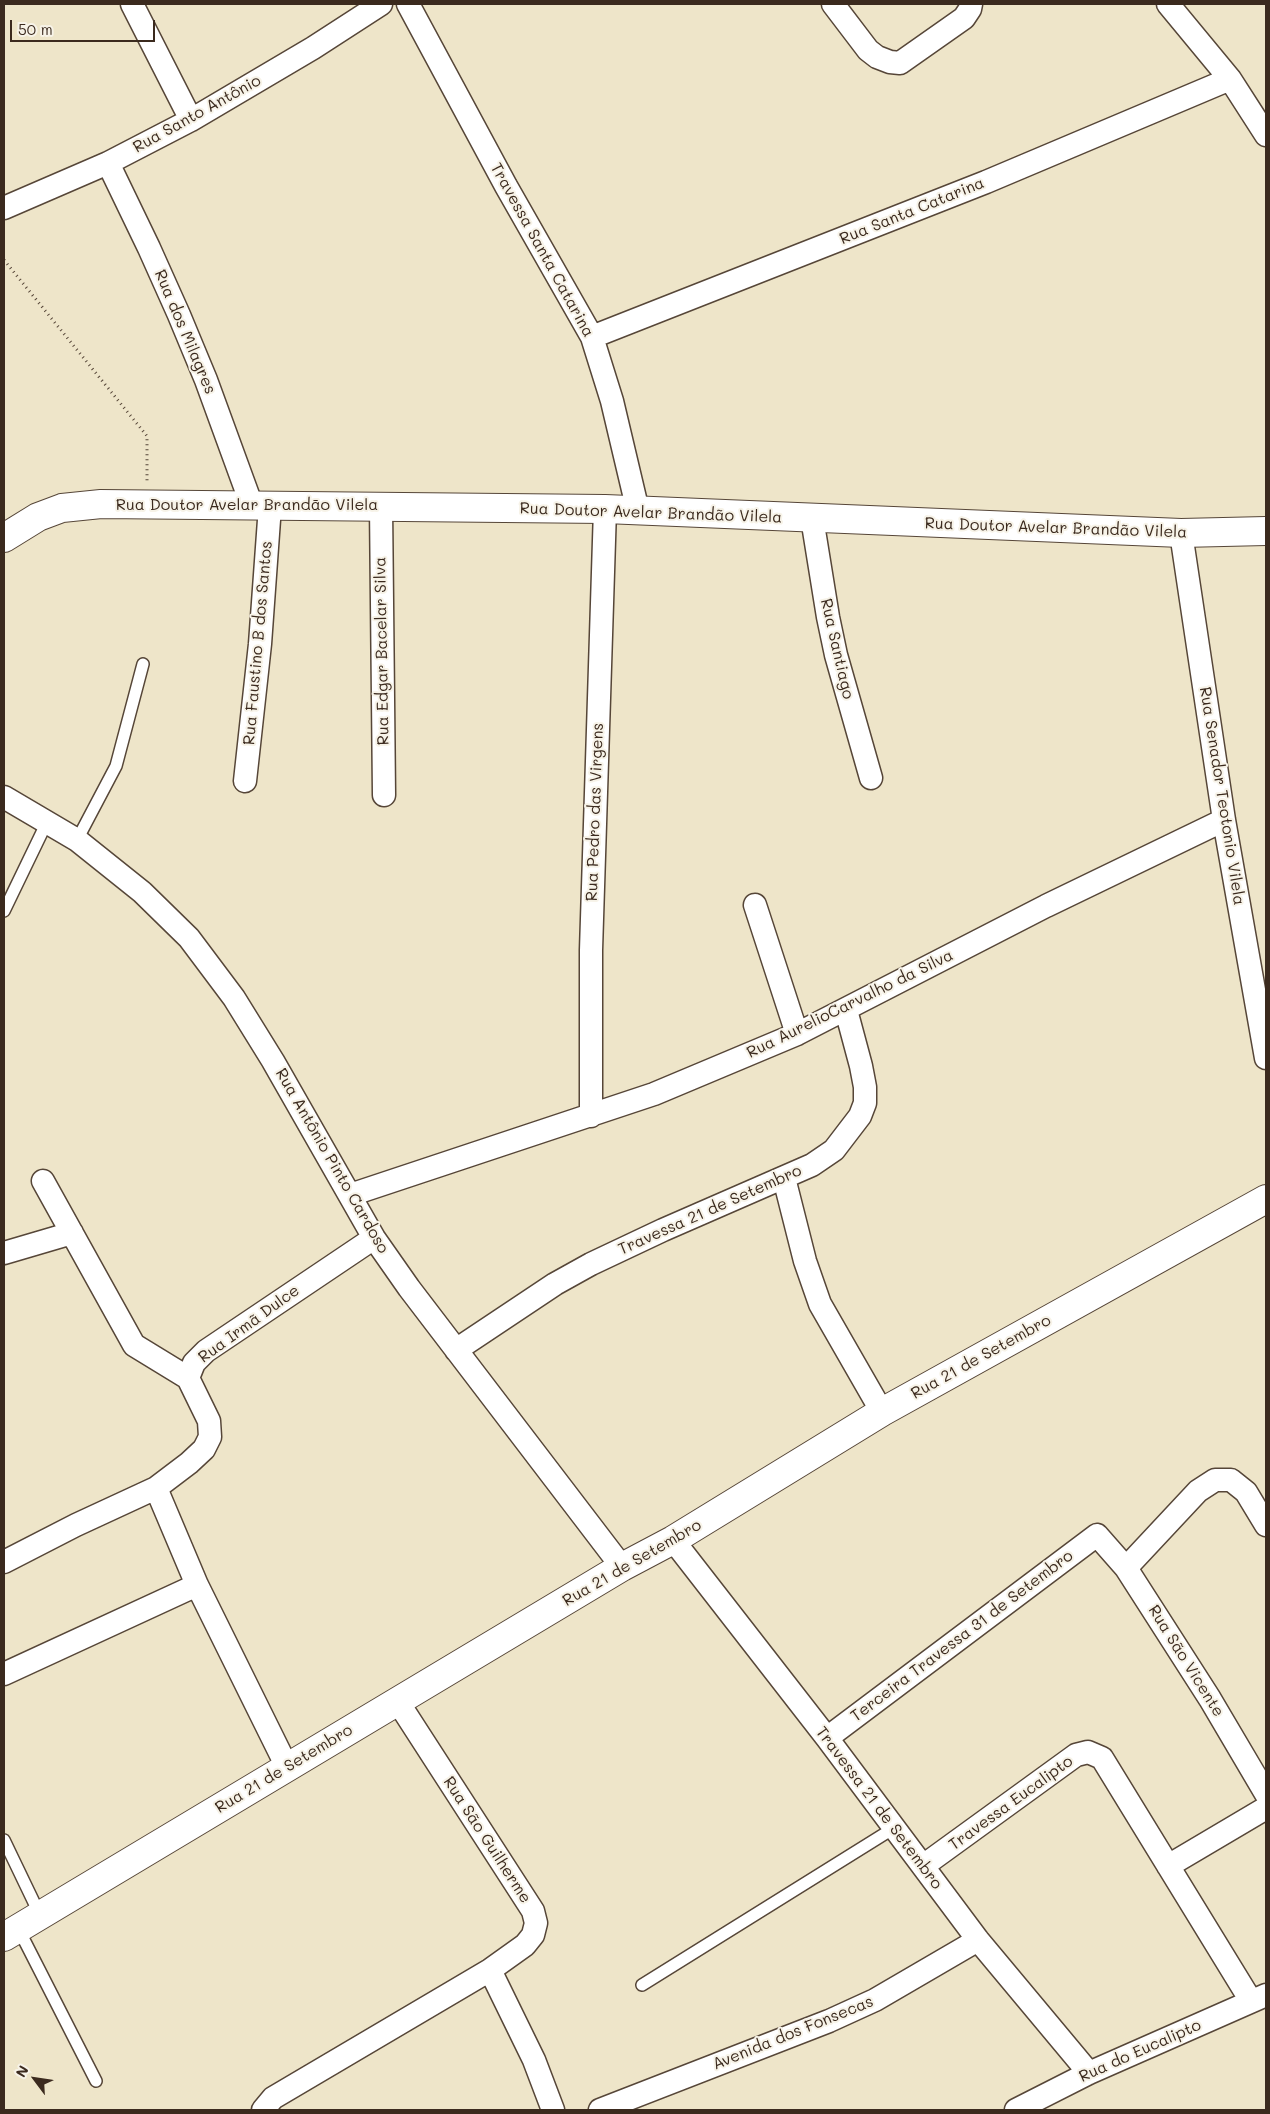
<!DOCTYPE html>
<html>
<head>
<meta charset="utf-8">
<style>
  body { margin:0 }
  #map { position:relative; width:1270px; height:2114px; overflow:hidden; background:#eee5c9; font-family:Mali,sans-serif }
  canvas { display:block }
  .frame { position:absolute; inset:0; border:5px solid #3b2a1e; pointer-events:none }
  .north { position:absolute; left:10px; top:2054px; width:50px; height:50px; -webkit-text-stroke:4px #f7f3e8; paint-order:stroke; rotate:301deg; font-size:14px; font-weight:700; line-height:20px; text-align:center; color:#3b2a1e }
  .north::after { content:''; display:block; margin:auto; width:18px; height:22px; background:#3b2a1e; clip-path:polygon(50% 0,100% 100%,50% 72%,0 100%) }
  .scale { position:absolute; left:10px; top:20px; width:145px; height:22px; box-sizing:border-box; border:2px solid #3b2a1e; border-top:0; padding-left:6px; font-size:15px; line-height:18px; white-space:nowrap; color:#3b2a1e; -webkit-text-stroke:4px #f7f3e8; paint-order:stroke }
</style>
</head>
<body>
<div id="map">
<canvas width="1270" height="2114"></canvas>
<div class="frame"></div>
<div class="north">N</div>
<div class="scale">50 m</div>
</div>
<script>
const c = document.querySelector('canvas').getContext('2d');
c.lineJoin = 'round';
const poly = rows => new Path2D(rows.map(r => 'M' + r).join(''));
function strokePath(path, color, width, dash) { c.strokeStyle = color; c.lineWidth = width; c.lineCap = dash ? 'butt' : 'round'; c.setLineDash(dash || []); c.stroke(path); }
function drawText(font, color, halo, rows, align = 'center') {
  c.font = font + ' Mali,sans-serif'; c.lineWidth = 4; c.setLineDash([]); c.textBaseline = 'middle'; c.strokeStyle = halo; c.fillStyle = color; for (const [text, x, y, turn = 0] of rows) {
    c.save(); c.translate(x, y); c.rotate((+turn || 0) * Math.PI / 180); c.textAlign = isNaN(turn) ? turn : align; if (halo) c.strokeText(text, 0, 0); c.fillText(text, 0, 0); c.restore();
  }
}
const path = poly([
  [4,260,147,436,147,481]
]);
const service = poly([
  [77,840,116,766,143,664],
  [4,911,47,822],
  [4,1840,40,1915],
  [18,1928,96,2081],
  [642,1985,894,1828]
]);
const minor = poly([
  [132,4,191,120],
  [408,4,506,186,592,337,612,401,638,511],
  [833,4,868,50,877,57,890,62,900,63,964,18,970,9,971,4],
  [1168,4,1230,79,1266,135],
  [108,163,149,248,179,315,206,380,252,506],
  [4,208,108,163,191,120,313,48,381,4],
  [592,337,986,182,1230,79],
  [381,506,384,795],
  [812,518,828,617,836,655,871,778],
  [1181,533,1224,820,1266,1058],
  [245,781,260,644,270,506],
  [4,797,77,840,142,892,189,938,234,998,273,1061,374,1238,409,1288,622,1567],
  [755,905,797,1034],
  [591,1116,591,950,605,509],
  [784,1178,805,1261,820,1304,882,1412],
  [43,1181,134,1345,188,1378],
  [350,1195,654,1094,797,1034,1046,906,1224,820],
  [4,1253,72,1233],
  [456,1350,555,1284,591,1264,663,1230,812,1165,834,1150,860,1116,865,1103,865,1087,861,1066,846,1010],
  [156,1488,197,1585,287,1767],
  [673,1540,827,1738,978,1940,1089,2073],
  [4,1562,76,1525,156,1488,189,1463,204,1449,210,1437,209,1421,188,1378,194,1363,206,1351,374,1238],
  [1126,1568,1198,1491,1215,1480,1231,1480,1246,1492,1266,1525],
  [4,1674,197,1585],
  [827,1738,1097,1535,1126,1568,1210,1699,1266,1794],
  [923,1866,1076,1755,1088,1752,1102,1758,1251,2001],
  [1168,1866,1266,1808],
  [490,1970,534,2060,553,2110],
  [263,2110,273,2098,490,1970,525,1945,533,1935,536,1923,533,1911,398,1702],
  [600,2110,829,2021,875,2000,978,1940],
  [1016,2110,1089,2073,1266,1995]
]);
const tertiary = poly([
  [4,538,38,517,62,508,101,504,605,509,1181,533,1266,531],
  [4,1937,622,1567,673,1540,882,1412,1266,1199]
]);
const streetNames = [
  ["Rua Santo Antônio",197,114,-29],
  ["Rua Santa Catarina",912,211,-22],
  ["Travessa Santa Catarina",542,250,61],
  ["Rua dos Milagres",185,332,67],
  ["Rua Doutor Avelar Brandão Vilela",247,505],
  ["Rua Doutor Avelar Brandão Vilela",651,513,2],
  ["Rua Doutor Avelar Brandão Vilela",1056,528,2],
  ["Rua Faustino B dos Santos",258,643,-85],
  ["Rua Santiago",837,649,77],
  ["Rua Edgar Bacelar Silva",382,651,-91],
  ["Rua Senador Teotonio Vilela",1222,796,81],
  ["Rua Pedro das Virgens",595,812,-88],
  ["Rua AurelioCarvalho da Silva",850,1004,-26],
  ["Rua Antônio Pinto Cardoso",332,1161,60],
  ["Travessa 21 de Setembro",710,1210,-24],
  ["Rua Irmã Dulce",249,1324,-36],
  ["Rua 21 de Setembro",981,1357,-29],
  ["Rua 21 de Setembro",632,1563,-30],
  ["Terceira Travessa 31 de Setembro",962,1636,-37],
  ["Rua São Vicente",1186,1661,58],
  ["Rua 21 de Setembro",284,1769,-31],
  ["Travessa Eucalipto",1011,1803,-36],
  ["Travessa 21 de Setembro",879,1808,53],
  ["Rua São Guilherme",487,1840,57],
  ["Avenida dos Fonsecas",793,2033,-22],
  ["Rua do Eucalipto",1140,2051,-24]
];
strokePath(service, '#564638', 14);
strokePath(minor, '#564638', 25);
strokePath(tertiary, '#564638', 30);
strokePath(path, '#564638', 3, [1, 4]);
strokePath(service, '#fff', 11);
strokePath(minor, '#fff', 22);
strokePath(tertiary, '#fff', 28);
drawText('16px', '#3b2a1e', '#f7f3e8', streetNames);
</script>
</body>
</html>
